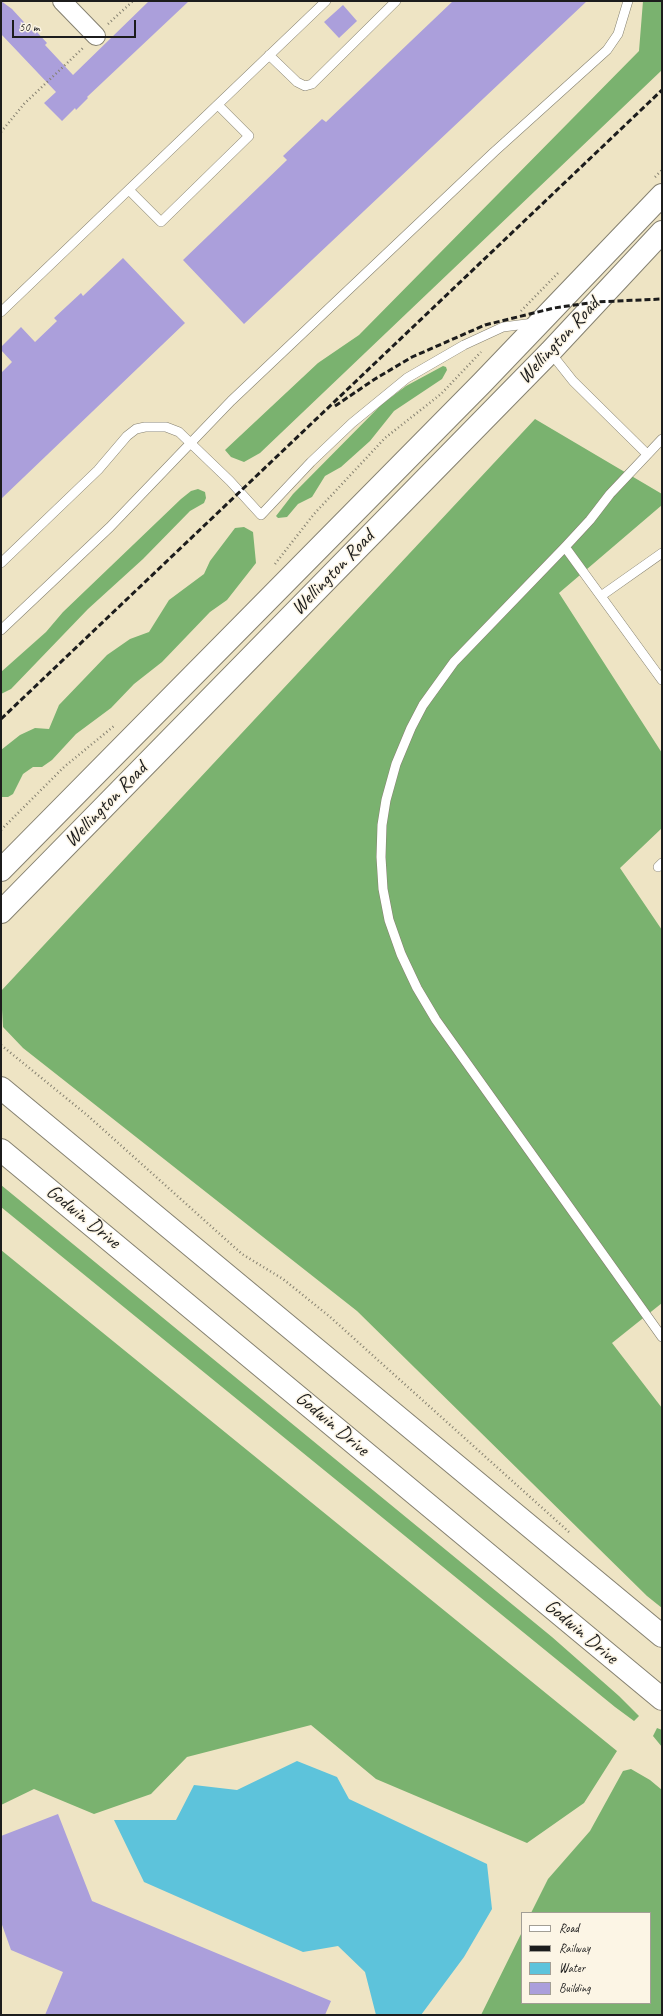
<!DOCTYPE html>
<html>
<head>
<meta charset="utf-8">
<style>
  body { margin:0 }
  #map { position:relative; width:663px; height:2016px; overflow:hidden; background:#eee4c4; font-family:Caveat,sans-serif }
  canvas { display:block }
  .frame { position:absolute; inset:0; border:2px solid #1c1c1c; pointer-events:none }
  .legend { position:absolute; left:521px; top:1912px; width:130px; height:92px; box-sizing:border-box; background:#fcf5e5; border:1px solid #a29e95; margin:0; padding:5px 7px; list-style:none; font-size:12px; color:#1c1c1c }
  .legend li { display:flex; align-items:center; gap:8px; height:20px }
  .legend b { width:20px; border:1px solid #a29e95 }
  .scale { position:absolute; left:12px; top:20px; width:124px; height:18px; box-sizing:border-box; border:2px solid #1c1c1c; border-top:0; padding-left:5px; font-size:12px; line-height:14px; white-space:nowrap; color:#1c1c1c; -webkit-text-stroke:3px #fcf5e5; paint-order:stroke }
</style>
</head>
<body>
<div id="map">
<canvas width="663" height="2016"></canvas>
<div class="frame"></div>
<ul class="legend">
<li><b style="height:5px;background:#fff"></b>Road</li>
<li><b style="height:5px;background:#1c1c1c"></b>Railway</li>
<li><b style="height:11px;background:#5dc3db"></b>Water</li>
<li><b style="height:11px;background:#ab9fdb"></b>Building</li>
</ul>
<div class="scale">50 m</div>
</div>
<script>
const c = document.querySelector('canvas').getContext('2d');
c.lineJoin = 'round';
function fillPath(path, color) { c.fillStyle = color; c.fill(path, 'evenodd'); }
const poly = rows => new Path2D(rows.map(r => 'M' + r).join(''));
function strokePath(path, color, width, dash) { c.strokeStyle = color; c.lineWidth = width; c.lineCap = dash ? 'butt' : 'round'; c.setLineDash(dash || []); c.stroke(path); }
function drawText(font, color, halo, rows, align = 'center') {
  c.font = font + ' Caveat,sans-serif'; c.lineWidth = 3; c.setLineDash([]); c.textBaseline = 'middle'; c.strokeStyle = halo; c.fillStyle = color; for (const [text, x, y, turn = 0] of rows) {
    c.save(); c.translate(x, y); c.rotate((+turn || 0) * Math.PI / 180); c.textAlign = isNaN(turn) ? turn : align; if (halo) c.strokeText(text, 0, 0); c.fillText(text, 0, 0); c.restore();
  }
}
const forest = poly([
  [643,1,662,1,662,70,260,453,244,462,231,457,225,450,318,363,359,335,639,51],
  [443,366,446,367,447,370,442,379,394,411,370,441,341,467,325,476,312,497,298,504,287,517,278,518,276,516,293,494,382,404,406,386],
  [535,419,662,494,662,505,559,593,662,753,662,828,620,868,662,930,662,1303,612,1343,662,1408,662,1608,647,1596,357,1311,23,1048,3,1027,1,991],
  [198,489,205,492,206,498,204,503,190,511,143,559,88,609,11,689,1,694,1,672,46,632,63,612,181,499,191,491],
  [244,527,253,532,256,563,227,600,210,612,162,662,134,684,111,708,76,734,52,760,42,767,33,767,23,774,13,794,8,797,1,797,1,750,20,735,35,728,49,729,59,705,107,655,130,639,149,632,169,600,204,574,210,561,235,528],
  [1,1185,552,1637,619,1696,639,1716,634,1721,615,1707,1,1207],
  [1,1250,617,1751,584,1803,527,1843,376,1779,311,1725,187,1757,151,1794,94,1814,34,1789,1,1805],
  [657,1728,662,1730,662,1747,653,1736],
  [631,1769,650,1780,662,1790,662,2015,481,2015,522,1932,522,2003,650,2003,650,1913,531,1913,548,1879,590,1831,623,1771]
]);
const water = poly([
  [297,1761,337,1777,349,1799,487,1864,492,1909,464,1957,421,2015,376,2015,365,1972,338,1946,303,1952,144,1882,114,1820,176,1820,194,1785,237,1790]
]);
const building = poly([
  [1,1,12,9,34,33,36,31,47,43,45,45,73,75,149,1,189,1,87,97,88,98,76,110,75,108,62,121,44,103,56,92,1,34],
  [453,1,587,1,244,324,183,260,287,160,283,156,322,119,326,122],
  [343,5,357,21,339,38,324,22],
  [123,258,185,323,1,499,1,373,12,362,1,350,1,347,21,327,35,342,57,321,54,318,81,293,83,296],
  [58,1814,92,1901,331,2001,325,2015,45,2015,63,1972,11,1950,1,1922,1,1836]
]);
const path = poly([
  [108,24,133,1],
  [1,132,24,104,84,47],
  [655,177,662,170],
  [521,311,559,272],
  [275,564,314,514,385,438,441,394,481,352],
  [1,830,64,767,114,726],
  [1,1045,87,1115,242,1254,283,1279,329,1316,569,1532]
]);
const service = poly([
  [269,55,297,82,305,86,312,84,396,1],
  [129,190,161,222,249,136,218,105],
  [1,312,326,1],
  [550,352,573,381,647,454],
  [662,439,610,494,590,520,565,547,454,662,423,705,411,728,396,764,386,800,382,825,381,857,383,889,389,920,401,954,417,988,436,1020,662,1337],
  [565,547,662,680],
  [1,563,98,470,127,436,136,429,145,427,166,427,179,432,230,481,261,515,311,462,352,423,407,378,464,345,503,327,534,323],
  [601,596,662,553],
  [1,630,110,527,231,401,494,152,607,50,618,34,628,1],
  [658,867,662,863]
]);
const minor = poly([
  [62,1,96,36]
]);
const secondary = poly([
  [1,870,482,383,662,195],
  [1,912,550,352,662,232]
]);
const primary = poly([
  [1,1088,662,1636],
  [1,1150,662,1699]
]);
const rail = poly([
  [335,406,375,379,412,357,485,325,554,308,596,302,662,299],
  [1,719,662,90]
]);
const streetNames = [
  ["Wellington Road",559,341,-47],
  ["Wellington Road",333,573,-46],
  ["Wellington Road",106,805,-46],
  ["Godwin Drive",83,1217,39],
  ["Godwin Drive",332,1424,40],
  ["Godwin Drive",581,1632,40]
];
fillPath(forest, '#7ab26f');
fillPath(water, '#5dc3db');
fillPath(building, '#ab9fdb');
strokePath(service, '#858070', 10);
strokePath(minor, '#858070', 20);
strokePath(secondary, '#858070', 24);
strokePath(primary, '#858070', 24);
strokePath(path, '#858070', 2.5, [1, 3]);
strokePath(service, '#fff', 9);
strokePath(minor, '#fff', 18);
strokePath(secondary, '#fff', 22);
strokePath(primary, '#fff', 22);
strokePath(rail, '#1c1c1c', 3, [6, 3]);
drawText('20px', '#1c1c1c', '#fcf5e5', streetNames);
</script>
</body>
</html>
